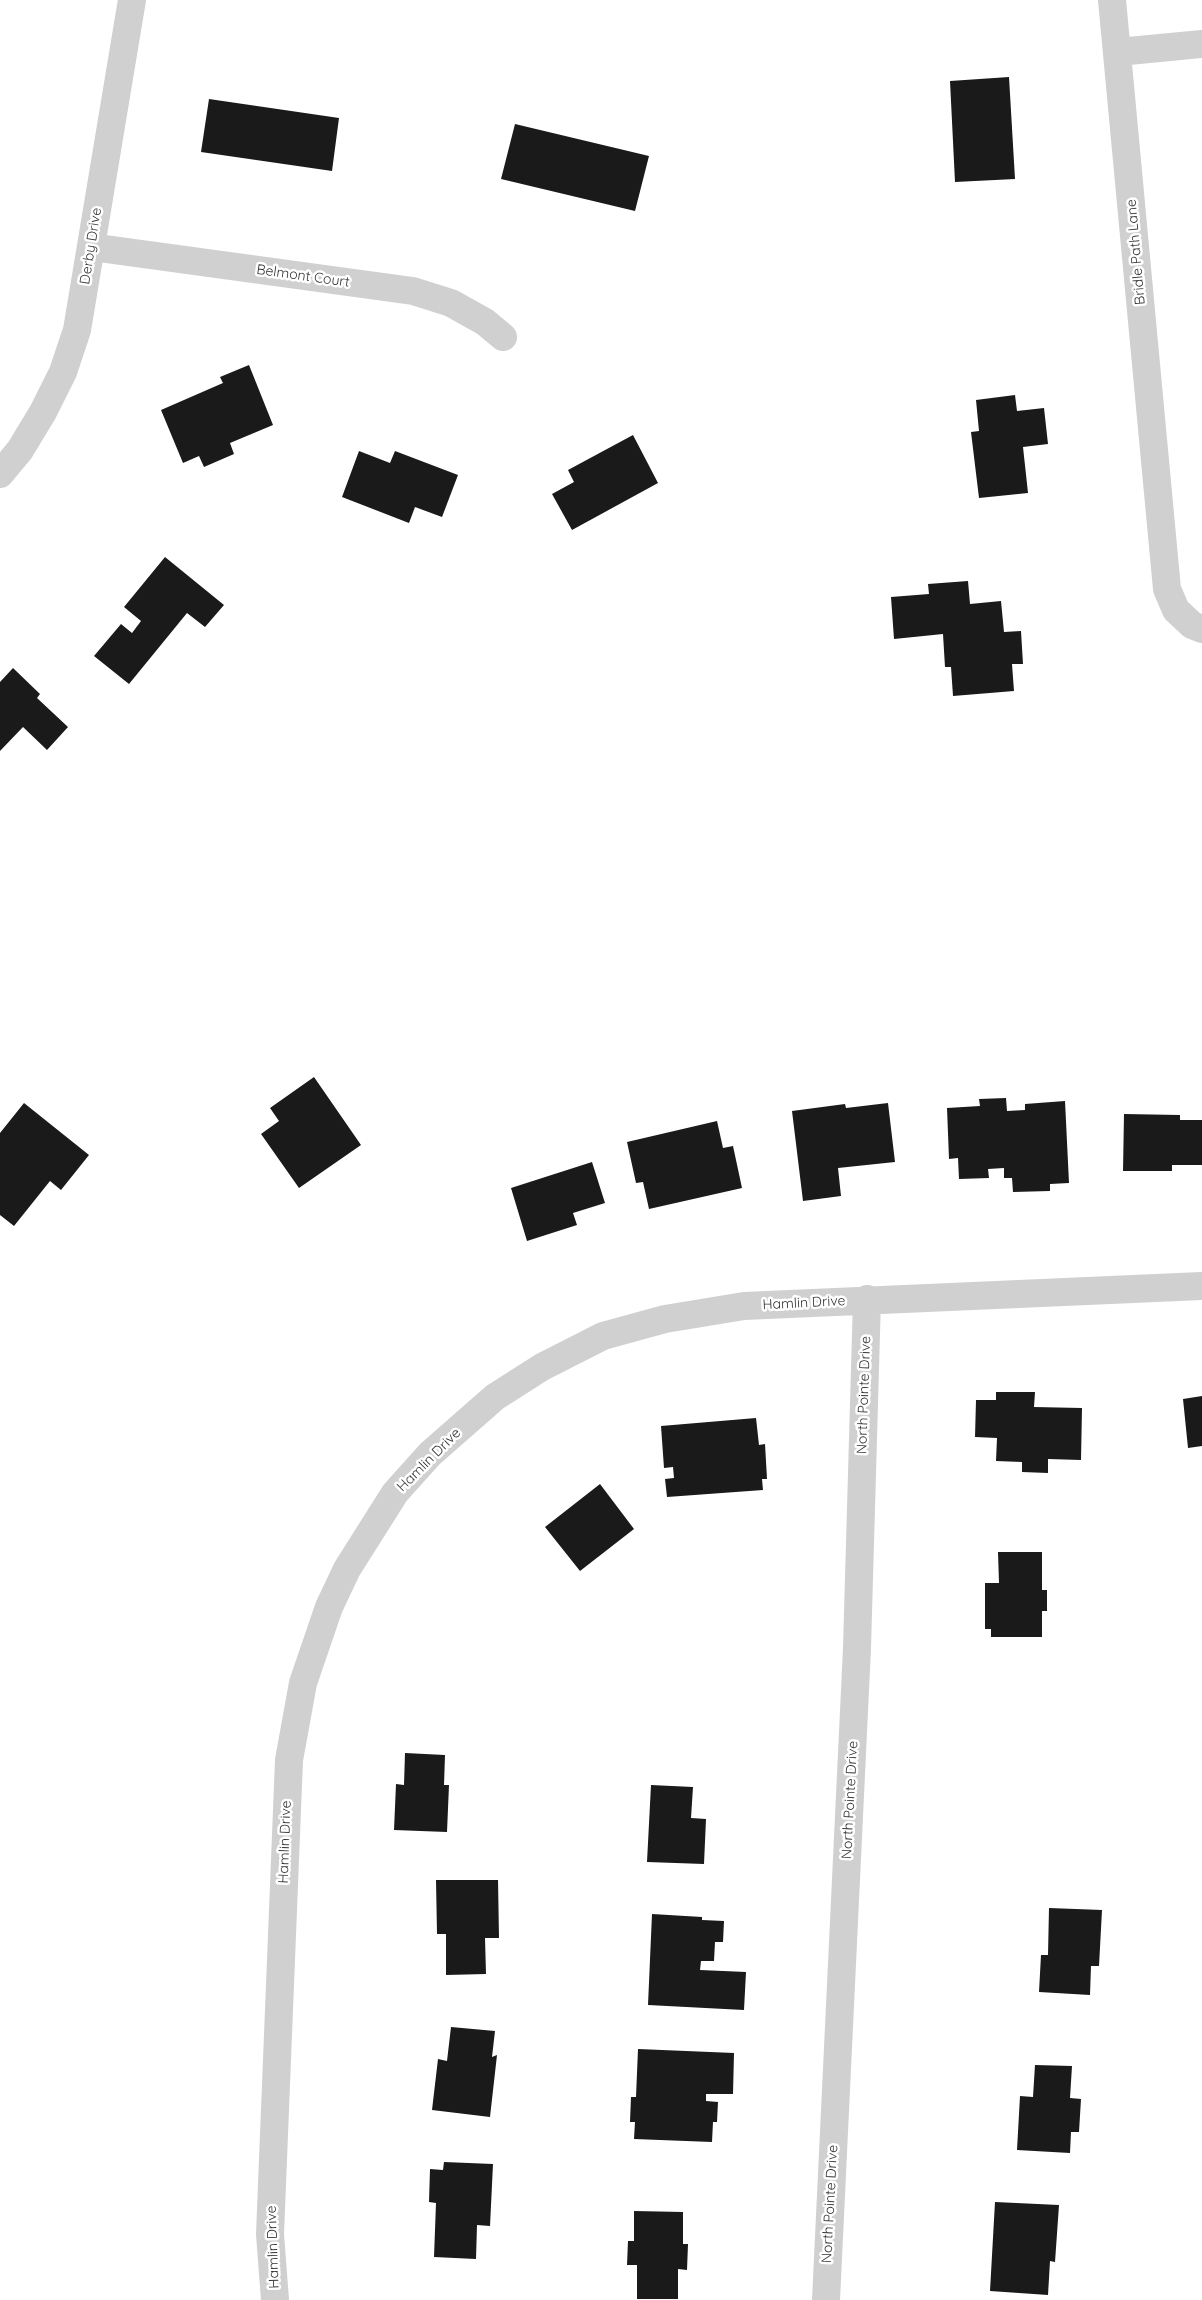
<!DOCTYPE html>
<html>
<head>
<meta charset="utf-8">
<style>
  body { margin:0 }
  canvas { display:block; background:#fff }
</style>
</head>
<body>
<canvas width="1202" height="2300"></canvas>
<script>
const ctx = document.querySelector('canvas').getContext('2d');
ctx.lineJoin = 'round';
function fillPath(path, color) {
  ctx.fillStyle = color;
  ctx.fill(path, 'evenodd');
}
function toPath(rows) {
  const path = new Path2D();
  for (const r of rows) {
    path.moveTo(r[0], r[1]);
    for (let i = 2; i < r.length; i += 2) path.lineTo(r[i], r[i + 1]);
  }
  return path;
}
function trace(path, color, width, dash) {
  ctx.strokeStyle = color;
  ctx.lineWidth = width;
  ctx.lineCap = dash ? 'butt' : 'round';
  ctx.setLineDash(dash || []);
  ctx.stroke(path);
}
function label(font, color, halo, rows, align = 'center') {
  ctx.font = font + ' Quicksand,sans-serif';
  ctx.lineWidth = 5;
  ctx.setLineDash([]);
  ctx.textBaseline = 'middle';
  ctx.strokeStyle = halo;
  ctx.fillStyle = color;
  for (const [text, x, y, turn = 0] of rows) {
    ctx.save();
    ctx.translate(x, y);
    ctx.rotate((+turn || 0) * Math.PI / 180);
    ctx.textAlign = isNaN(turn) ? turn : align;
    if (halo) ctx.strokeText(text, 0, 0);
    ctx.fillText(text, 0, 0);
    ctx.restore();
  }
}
const building = toPath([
  [1009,77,1015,179,955,182,950,81],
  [209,99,339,118,332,171,201,152],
  [515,124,649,156,635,211,501,179],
  [249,365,273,425,230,443,234,454,204,467,199,456,183,463,161,410,223,383,220,377],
  [1015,395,1017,411,1044,408,1048,444,1023,447,1028,493,979,498,971,432,979,431,976,400],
  [633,435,658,483,572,530,552,494,574,482,568,470],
  [359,451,390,463,395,451,458,475,442,517,415,507,409,523,342,497],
  [165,557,224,605,205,627,187,613,129,684,94,656,121,624,132,633,141,621,124,607],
  [968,581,970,604,1001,601,1004,632,1021,631,1023,664,1012,664,1014,691,953,696,951,667,945,667,943,634,894,639,891,597,929,594,928,584],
  [13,668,40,694,37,698,68,727,47,750,23,727,0,751,0,682],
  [314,1077,361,1145,299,1188,261,1134,279,1121,270,1108],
  [1006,1098,1007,1111,1025,1110,1025,1104,1065,1101,1069,1183,1050,1184,1050,1191,1013,1192,1012,1178,1004,1178,1004,1168,988,1169,989,1178,959,1179,958,1158,949,1159,947,1108,980,1106,979,1099],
  [24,1103,89,1155,61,1190,50,1181,14,1226,0,1215,0,1133],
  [888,1103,895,1162,838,1168,841,1196,803,1201,792,1111,845,1104,846,1108],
  [1124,1114,1180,1115,1180,1120,1202,1120,1202,1165,1172,1165,1172,1171,1123,1171],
  [717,1121,723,1148,733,1146,742,1188,649,1209,643,1182,636,1183,627,1142],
  [592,1162,605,1203,573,1213,577,1225,527,1241,511,1188],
  [996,1392,1035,1392,1034,1407,1082,1408,1081,1460,1048,1459,1048,1473,1022,1472,1022,1462,996,1461,997,1438,975,1437,976,1400,996,1400],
  [1202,1396,1202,1446,1188,1448,1183,1399],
  [756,1418,759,1445,765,1444,767,1479,762,1479,763,1490,667,1497,665,1479,674,1478,673,1467,664,1468,661,1426],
  [600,1484,634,1529,580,1571,545,1527],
  [998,1552,1042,1552,1042,1590,1047,1590,1047,1611,1042,1611,1042,1637,991,1637,991,1629,985,1629,985,1583,999,1583],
  [405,1753,445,1755,444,1785,449,1785,447,1832,394,1830,396,1784,404,1785],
  [651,1785,693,1787,691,1818,706,1819,704,1864,647,1862],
  [436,1880,498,1880,499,1938,485,1938,486,1974,446,1975,446,1934,437,1934],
  [1049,1908,1102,1910,1099,1966,1091,1966,1090,1995,1039,1992,1041,1955,1048,1955],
  [652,1914,702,1917,702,1920,724,1921,723,1942,715,1942,714,1961,701,1961,700,1970,746,1972,744,2010,648,2005],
  [451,2027,495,2031,492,2057,497,2055,490,2117,432,2110,438,2059,447,2061],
  [638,2049,734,2053,733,2094,706,2094,706,2101,718,2102,717,2122,713,2122,712,2142,634,2139,635,2122,630,2122,631,2097,636,2097],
  [1035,2065,1072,2066,1070,2098,1081,2099,1079,2132,1071,2132,1070,2153,1017,2150,1020,2096,1033,2097],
  [444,2162,493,2164,490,2226,477,2225,476,2259,434,2257,436,2203,429,2202,430,2169,443,2170],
  [995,2202,1059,2205,1055,2262,1050,2261,1048,2295,990,2291],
  [634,2211,683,2212,683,2244,688,2244,687,2270,678,2269,678,2299,637,2299,637,2265,627,2265,628,2241,634,2241]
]);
const minor = toPath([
  [1112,0,1167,589,1176,610,1192,625,1202,629],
  [1118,52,1202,44],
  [91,247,413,291,451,303,485,322,503,337],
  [0,474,20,450,43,412,63,372,77,330,132,0],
  [275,2300,270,2234,289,1760,303,1683,329,1607,347,1569,395,1493,430,1454,495,1397,542,1367,603,1336,665,1319,744,1306,1202,1286],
  [826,2300,857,1648,867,1299]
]);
const streetNames = [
  ["Derby Drive",91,246,-81],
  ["Bridle Path Lane",1136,252,-95],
  ["Belmont Court",303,276,8],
  ["Hamlin Drive",804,1303,-3],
  ["North Pointe Drive",864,1395,-88],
  ["Hamlin Drive",429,1460,-45],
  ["North Pointe Drive",850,1800,-87],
  ["Hamlin Drive",285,1842,-88],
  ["North Pointe Drive",830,2204,-87],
  ["Hamlin Drive",273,2247,-92]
];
fillPath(building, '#1a1a1a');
trace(minor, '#d0d0d0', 28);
label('14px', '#333', '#fff', streetNames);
</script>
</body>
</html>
